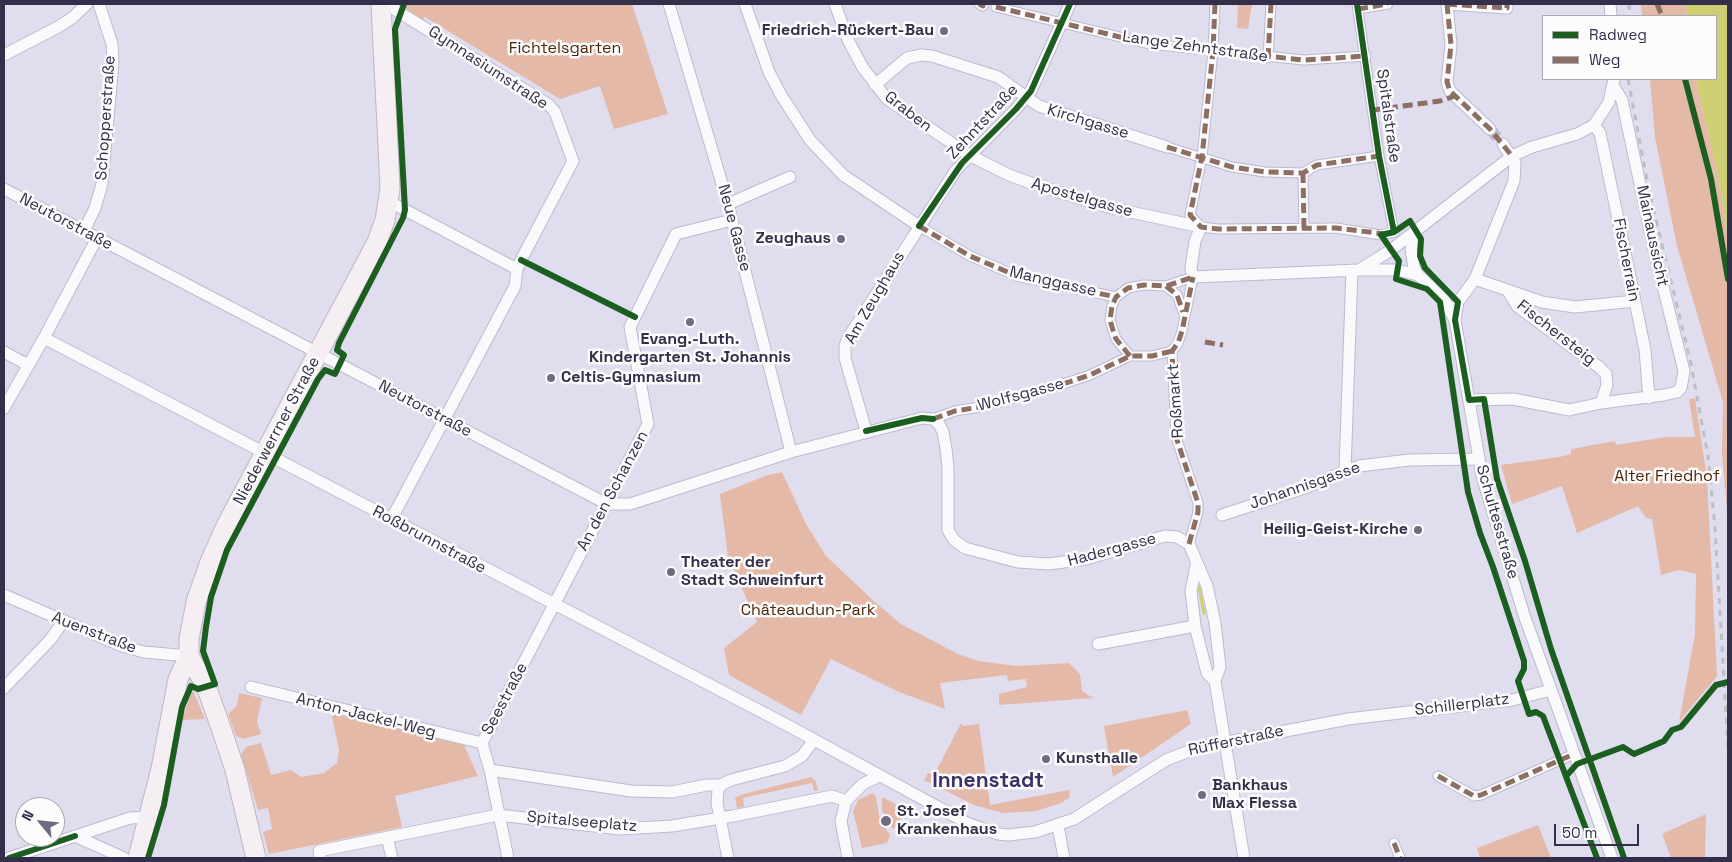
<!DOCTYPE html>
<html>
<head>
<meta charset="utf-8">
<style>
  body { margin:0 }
  #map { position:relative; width:1732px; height:862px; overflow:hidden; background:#e0ddee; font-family:"Space Grotesk",sans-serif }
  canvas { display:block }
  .frame { position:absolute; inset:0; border:5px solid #332e4a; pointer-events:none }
  .legend { position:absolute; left:1542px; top:15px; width:175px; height:65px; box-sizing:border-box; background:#fcfcfc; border:1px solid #acaab5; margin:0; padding:6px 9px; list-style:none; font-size:15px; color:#332e4a }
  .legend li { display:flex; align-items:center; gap:10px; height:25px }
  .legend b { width:25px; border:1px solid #acaab5 }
  .north { position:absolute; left:15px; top:797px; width:50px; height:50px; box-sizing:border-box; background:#fcfcfc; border:1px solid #acaab5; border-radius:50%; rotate:298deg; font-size:14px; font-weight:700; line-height:20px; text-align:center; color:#332e4a }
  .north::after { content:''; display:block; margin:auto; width:18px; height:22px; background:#706b83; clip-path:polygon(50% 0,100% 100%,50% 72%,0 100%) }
  .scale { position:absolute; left:1554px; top:824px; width:85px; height:22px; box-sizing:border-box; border:2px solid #332e4a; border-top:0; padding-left:6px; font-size:15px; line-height:18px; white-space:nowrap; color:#332e4a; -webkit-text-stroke:4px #fcfcfc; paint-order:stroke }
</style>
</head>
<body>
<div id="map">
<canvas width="1732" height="862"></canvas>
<div class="frame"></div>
<ul class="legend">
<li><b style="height:6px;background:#1b5e20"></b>Radweg</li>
<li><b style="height:6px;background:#8d6e63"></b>Weg</li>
</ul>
<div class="north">N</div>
<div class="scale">50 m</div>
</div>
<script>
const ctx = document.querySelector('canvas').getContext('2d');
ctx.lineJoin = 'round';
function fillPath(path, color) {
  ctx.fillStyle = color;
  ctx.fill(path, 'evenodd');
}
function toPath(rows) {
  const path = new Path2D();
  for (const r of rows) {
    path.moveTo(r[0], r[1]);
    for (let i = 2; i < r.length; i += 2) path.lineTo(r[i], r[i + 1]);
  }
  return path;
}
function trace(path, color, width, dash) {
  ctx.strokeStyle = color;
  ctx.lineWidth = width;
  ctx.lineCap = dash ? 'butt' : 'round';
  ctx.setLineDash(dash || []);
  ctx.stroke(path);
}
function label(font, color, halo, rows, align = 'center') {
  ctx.font = font + ' "Space Grotesk",sans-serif';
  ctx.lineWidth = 5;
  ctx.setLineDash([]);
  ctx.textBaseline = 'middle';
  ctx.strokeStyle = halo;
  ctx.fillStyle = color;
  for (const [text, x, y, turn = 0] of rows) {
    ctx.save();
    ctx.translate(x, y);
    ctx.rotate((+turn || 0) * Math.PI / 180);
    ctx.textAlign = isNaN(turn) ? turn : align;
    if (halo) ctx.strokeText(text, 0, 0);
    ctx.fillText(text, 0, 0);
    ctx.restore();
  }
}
const green = toPath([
  [401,4,632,4,668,114,614,129,600,86,560,99,425,17,422,21],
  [1238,4,1252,4,1248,29,1237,28],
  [1641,4,1686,4,1687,16,1642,16],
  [1650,79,1696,79,1719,181,1728,238,1728,522,1722,454,1723,402,1677,246,1655,137],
  [1695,398,1707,478,1717,676,1679,722,1695,634,1696,574,1679,570,1661,575,1652,519,1646,518,1638,506,1577,533,1562,486,1512,504,1501,465,1559,457,1571,454,1571,449,1615,441,1616,445,1666,437,1695,437,1689,399],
  [782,472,806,524,826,556,876,603,901,624,958,654,978,661,1017,666,1069,663,1080,674,1082,691,1093,698,999,705,999,694,1027,687,1026,679,1008,681,1007,675,940,683,945,709,899,692,831,659,801,715,729,675,724,648,757,622,728,557,720,494,765,476],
  [193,691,205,719,182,720,191,693],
  [239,693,262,698,257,722,261,734,243,739,236,736,228,714,237,705],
  [1187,710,1191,724,1113,777,1104,726],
  [335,714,464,745,478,776,395,796,402,827,269,854,263,832,272,829,268,808,258,810,241,754,246,747,261,743,271,775,291,770,301,777,324,773,337,763,339,750,332,717],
  [961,723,963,726,979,724,990,805,1069,790,1070,797,1061,803,1036,811,1003,813,974,805,924,780,928,773,934,775],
  [811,777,815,780,818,790,814,791,812,783,743,798,744,807,737,808,735,798,740,795],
  [873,793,876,797,880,821,890,835,887,843,862,848,853,811,858,800],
  [882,797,907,810,894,829,891,827,882,810],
  [1706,814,1705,858,1671,858,1662,834],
  [1538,825,1551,858,1480,858,1477,848]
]);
const water = toPath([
  [1686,4,1728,4,1728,238,1719,181,1696,79,1716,79,1716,16,1687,16]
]);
const stream = toPath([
  [1199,587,1204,613]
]);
const minorTunnel = toPath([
  [1490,129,1503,144]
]);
const pedestrian = toPath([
  [979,4,983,6,983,4],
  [1215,4,1213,51,1202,157,1190,215,1201,227,1218,229,1336,228,1381,235,1394,232,1379,156,1357,4],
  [996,7,1149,44,1304,60,1366,56],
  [1358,9,1388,4],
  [1268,58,1271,4],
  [1167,147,1232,167,1265,172,1303,173,1317,165,1379,156],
  [1303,173,1304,228],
  [919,226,970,256,1017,276,1116,297],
  [1166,286,1177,295,1184,314],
  [1130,356,1116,339,1113,330,1110,320,1112,306,1116,297,1128,288,1144,285,1166,286,1193,277],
  [933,419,955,411,986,406,1051,388,1090,375,1130,356,1152,356,1172,351],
  [1189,544,1198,512,1198,503,1176,437,1172,351,1178,343,1182,331,1193,277],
  [1438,776,1474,796,1481,795,1574,754],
  [1394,843,1400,858]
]);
const minor = toPath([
  [386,4,549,105,555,112,573,161,521,260,517,269,515,286,391,520],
  [669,4,728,204,791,452],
  [745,4,769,72,781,95,810,140,843,175,919,226],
  [835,4,848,40,863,68,887,99,969,155,1009,175,1039,186,1112,208,1201,227,1195,241,1191,268,1193,277,1359,270,1391,250,1512,156,1532,147,1577,134,1594,125,1609,102,1614,79],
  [1447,4,1451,45,1447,82,1450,91,1490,129],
  [1447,4,1507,8,1507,4],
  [1610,4,1611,16],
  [4,55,58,27,72,18,87,4],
  [875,85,907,58,921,55,932,56,998,77,1039,106,1167,147],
  [1594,125,1600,133,1627,262,1645,350,1649,398],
  [1503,144,1515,163,1514,181,1475,279,1458,302,1455,320,1482,476,1524,615,1612,858],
  [4,189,607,504,630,504,791,452,922,418,933,419,939,424,943,432,946,449,948,468,948,530,954,540,965,548,1018,562,1049,564,1086,559,1165,536,1177,537,1189,544,1207,586,1215,623,1220,667,1215,681],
  [390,202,517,269],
  [728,204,790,177],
  [84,231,95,208,102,184,113,63,112,44,99,4],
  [1416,231,1411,249,1414,268,1418,275,1443,298,1455,320],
  [1360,270,1397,270,1418,275],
  [1475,279,1542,302,1575,307,1635,301],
  [1508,291,1517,306,1599,367,1606,374,1607,385,1601,403],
  [44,338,785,724,969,824,998,834,1008,835,1035,832,1074,819,1166,760,1197,748,1348,719,1512,700,1551,690],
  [4,352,28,365],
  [1469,400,1513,399,1569,410,1601,403,1664,395,1677,392,1681,388,1684,371,1655,254,1622,100,1614,87],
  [4,408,44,338,97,238],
  [866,431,845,358,845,346,848,338,956,170,1016,109,1031,91,1070,4],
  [1345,470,1352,270],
  [1222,515,1307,487,1359,466,1409,460,1478,459],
  [1196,565,1191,591,1195,626,1207,673,1215,681,1244,858],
  [4,595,122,646,144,652,189,656],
  [1098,644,1195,626],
  [251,687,482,743],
  [4,688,50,640,63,622],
  [490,770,631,791,672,792,707,785,721,785,731,780,785,766,802,756,814,740],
  [721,785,718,790,717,803,728,858],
  [1058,826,1064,858],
  [75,836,124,858],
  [387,837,392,858],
  [9,858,130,818,150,817],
  [320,858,319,851,498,815,620,829,672,826,733,816,832,796,846,801],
  [508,858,490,770,482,743,648,424,630,327,676,234,732,220],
  [848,858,841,821,846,801,863,784,879,776]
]);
const primary = toPath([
  [189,656,206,686,220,725,235,770,256,858],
  [138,858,161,769,178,679,189,656,189,639,196,602,210,562,227,524,377,242,385,220,390,188,381,4]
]);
const rail = toPath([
  [1629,4,1630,16],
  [1628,79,1649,191,1690,359,1708,456,1715,528,1728,747]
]);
const quiet = toPath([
  [979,4,983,6,983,4],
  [1215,4,1213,51,1202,157,1190,215,1201,227,1218,229,1336,228,1385,234],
  [1447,4,1451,45,1447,82,1450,91,1490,129,1512,156],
  [1447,4,1507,8,1507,4],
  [1657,4,1662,16],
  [996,7,1149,44,1304,60,1366,56],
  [1358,9,1388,4],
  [1268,58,1271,4],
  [1373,110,1440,101,1455,96],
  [1167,147,1232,167,1265,172,1303,173,1317,165,1379,156],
  [1303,173,1304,228],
  [919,226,970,256,1017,276,1116,297],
  [1166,286,1177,295,1183,312],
  [1205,342,1223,345],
  [1130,356,1116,339,1113,330,1110,320,1112,306,1116,297,1128,288,1144,285,1166,286,1193,277],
  [933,419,955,411,986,406,1051,388,1090,375,1130,356,1152,356,1172,351],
  [1189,544,1198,512,1198,503,1176,437,1172,351,1178,343,1182,331,1193,277],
  [1438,776,1474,796,1481,795,1574,754],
  [1394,843,1400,858]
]);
const cycleway = toPath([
  [1357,4,1379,156,1394,232],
  [1685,79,1711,179,1728,279],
  [919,226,962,163,1016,109,1031,91,1070,4],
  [521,260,635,317],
  [866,431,922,418,933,419],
  [1567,775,1577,764,1623,747,1634,754,1664,741,1672,730,1681,727,1716,685,1728,682],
  [9,858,75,836],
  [148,858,164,805,182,707,191,686,198,689,215,684,203,651,206,627,211,597,227,550,318,379,325,370,335,374,344,355,337,350,339,343,403,218,405,210,395,29,404,4],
  [1597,858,1543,716,1536,712,1529,714,1518,681,1524,669,1524,661,1493,567,1480,533,1468,492,1440,302,1427,289,1396,279,1399,261,1381,235,1394,232,1410,221,1421,239,1420,256,1425,268,1458,302,1455,320,1469,400,1484,399,1497,479,1525,561,1551,649,1624,858]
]);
const markers = [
  [944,31,5,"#706b83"],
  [841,239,5,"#706b83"],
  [690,322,5,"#706b83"],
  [551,378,5,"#706b83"],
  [1418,530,5,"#706b83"],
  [671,572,5,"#706b83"],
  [1046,759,5,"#706b83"],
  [1202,795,5,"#706b83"],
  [886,821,6,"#706b83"]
];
const poiNames = [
  ["Friedrich-Rückert-Bau",934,31,"right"],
  ["Zeughaus",831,239,"right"],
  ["Evang.-Luth.",690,340,"center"],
  ["Kindergarten St. Johannis",690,358,"center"],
  ["Celtis-Gymnasium",561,378],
  ["Heilig-Geist-Kirche",1408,530,"right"],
  ["Theater der",681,563],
  ["Stadt Schweinfurt",681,581],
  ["Kunsthalle",1056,759],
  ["Bankhaus",1212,786],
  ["Max Flessa",1212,804],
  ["St. Josef",897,812],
  ["Krankenhaus",897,830]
];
const streetNames = [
  ["Lange Zehntstraße",1195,47,8],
  ["Gymnasiumstraße",488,68,33],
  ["Graben",908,112,38],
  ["Spitalstraße",1388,116,82],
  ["Schopperstraße",106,118,-86],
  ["Zehntstraße",983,122,-47],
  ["Kirchgasse",1088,122,17],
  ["Apostelgasse",1082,198,16],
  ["Neutorstraße",66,222,28],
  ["Neue Gasse",734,228,75],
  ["Mainaussicht",1652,236,78],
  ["Fischerrain",1626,260,79],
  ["Manggasse",1053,282,13],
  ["Am Zeughaus",875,298,-60],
  ["Fischersteig",1556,333,38],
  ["Wolfsgasse",1021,395,-15],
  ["Roßmarkt",1176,401,-94],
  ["Neutorstraße",425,409,28],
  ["Niederwerrner Straße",277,431,-62],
  ["Johannisgasse",1305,486,-19],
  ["An den Schanzen",613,491,-62],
  ["Schultesstraße",1497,522,74],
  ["Roßbrunnstraße",429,540,28],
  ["Hadergasse",1112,550,-15],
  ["Auenstraße",94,633,21],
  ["Seestraße",505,699,-62],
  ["Schillerplatz",1462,705,-7],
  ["Anton-Jackel-Weg",366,716,14],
  ["Rüfferstraße",1236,741,-12],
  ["Spitalseeplatz",582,822,5]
];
const parkNames = [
  ["Fichtelsgarten",565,49],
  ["Alter Friedhof",1667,477],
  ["Châteaudun-Park",808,611]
];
const districtNames = [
  ["Innenstadt",988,781]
];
fillPath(green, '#e5b9a7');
fillPath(water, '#cdcf72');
trace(stream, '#cdcf72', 3);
trace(minorTunnel, '#bdbacd', 11, [11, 5.5]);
trace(pedestrian, '#bdbacf', 11);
trace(minor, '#bdbacf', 13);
trace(primary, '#c0b4c3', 21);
trace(pedestrian, '#fafafc', 9);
trace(minor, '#fafafc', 11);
trace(primary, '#f5eff4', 19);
trace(rail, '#bebec3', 3, [6, 6]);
trace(quiet, '#8d6e63', 5, [10, 5]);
trace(cycleway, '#1b5e20', 6);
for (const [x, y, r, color] of markers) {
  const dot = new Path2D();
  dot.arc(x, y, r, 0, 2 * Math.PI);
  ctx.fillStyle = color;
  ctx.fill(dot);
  trace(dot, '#fcfcfc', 2);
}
label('bold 16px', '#332e4a', '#fcfcfc', poiNames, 'left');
label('16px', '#332e4a', '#fcfcfc', streetNames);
label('16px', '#4e2407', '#fcfcfc', parkNames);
label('bold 21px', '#3d306a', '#fcfcfc', districtNames);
</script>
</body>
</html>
